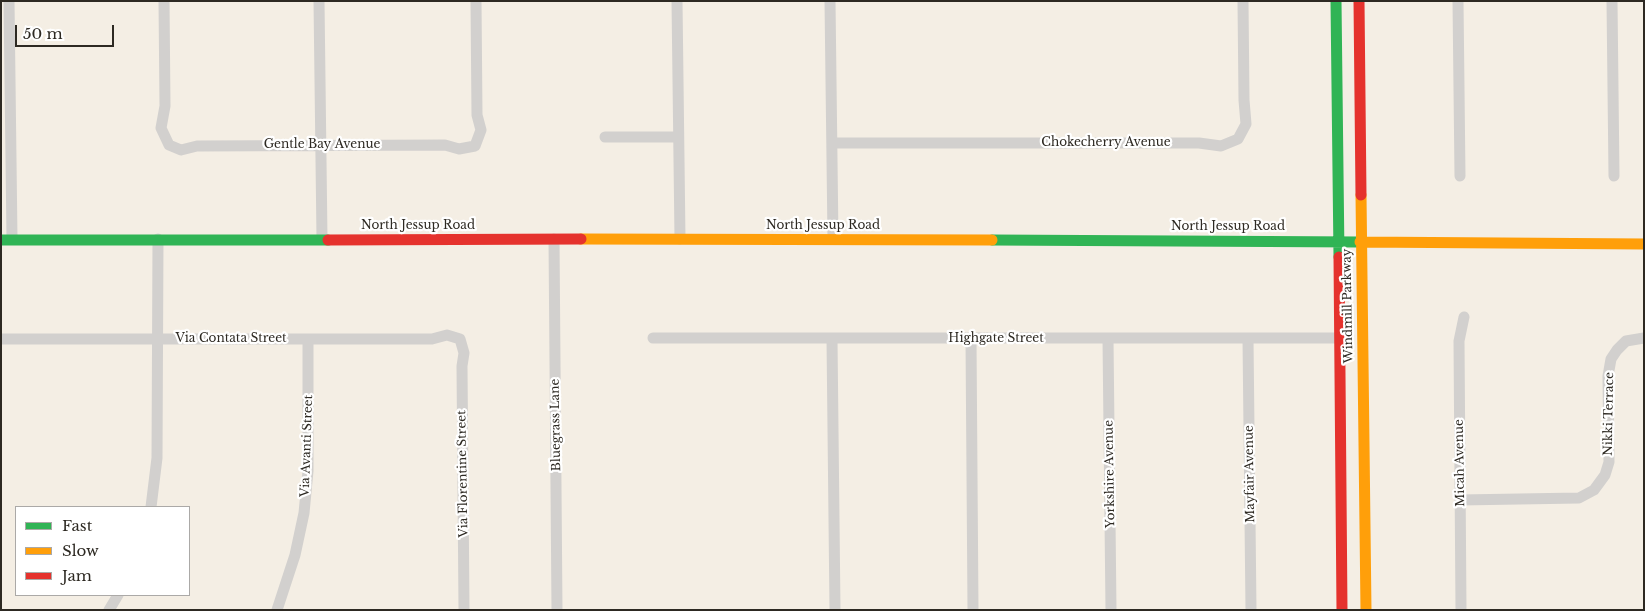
<!DOCTYPE html>
<html>
<head>
<meta charset="utf-8">
<style>
  body { margin:0 }
  #map { position:relative; width:1645px; height:611px; overflow:hidden; background:#f4eee4; font-family:"Libre Baskerville",serif }
  canvas { display:block }
  .frame { position:absolute; inset:0; border:2px solid #2d2922; pointer-events:none }
  .legend { position:absolute; left:15px; top:506px; width:175px; height:90px; box-sizing:border-box; background:#fff; border:1px solid #aba9a7; margin:0; padding:6px 9px; list-style:none; font-size:15px; color:#2d2922 }
  .legend li { display:flex; align-items:center; gap:10px; height:25px }
  .legend b { width:25px; border:1px solid #aba9a7 }
  .scale { position:absolute; left:15px; top:25px; width:99px; height:22px; box-sizing:border-box; border:2px solid #2d2922; border-top:0; padding-left:6px; font-size:15px; line-height:18px; white-space:nowrap; color:#2d2922; -webkit-text-stroke:4px #fff; paint-order:stroke }
</style>
</head>
<body>
<div id="map">
<canvas width="1645" height="611"></canvas>
<div class="frame"></div>
<ul class="legend">
<li><b style="height:6px;background:#30b455"></b>Fast</li>
<li><b style="height:6px;background:#ff9f0a"></b>Slow</li>
<li><b style="height:6px;background:#e5322d"></b>Jam</li>
</ul>
<div class="scale">50 m</div>
</div>
<script>
const ctx = document.querySelector('canvas').getContext('2d');
ctx.lineJoin = 'round';
function toPath(rows) {
  const path = new Path2D();
  for (const r of rows) {
    path.moveTo(r[0], r[1]);
    for (let i = 2; i < r.length; i += 2) path.lineTo(r[i], r[i + 1]);
  }
  return path;
}
function trace(path, color, width, dash) {
  ctx.strokeStyle = color;
  ctx.lineWidth = width;
  ctx.lineCap = dash ? 'butt' : 'round';
  ctx.setLineDash(dash || []);
  ctx.stroke(path);
}
function label(font, color, halo, rows, align = 'center') {
  ctx.font = font + ' "Libre Baskerville",serif';
  ctx.lineWidth = 4.5;
  ctx.setLineDash([]);
  ctx.textBaseline = 'middle';
  ctx.strokeStyle = halo;
  ctx.fillStyle = color;
  for (const [text, x, y, turn = 0] of rows) {
    ctx.save();
    ctx.translate(x, y);
    ctx.rotate((+turn || 0) * Math.PI / 180);
    ctx.textAlign = isNaN(turn) ? turn : align;
    if (halo) ctx.strokeText(text, 0, 0);
    ctx.fillText(text, 0, 0);
    ctx.restore();
  }
}
const street = toPath([
  [9,1,12,239],
  [164,1,165,106,161,128,169,145,181,150,197,146,445,145,459,149,475,146,481,130,477,115,476,1],
  [319,1,322,239],
  [677,1,680,239],
  [830,1,833,239],
  [1458,1,1460,176],
  [1612,1,1614,176],
  [605,137,678,137],
  [832,143,1199,143,1221,146,1238,139,1246,124,1244,100,1243,1],
  [554,239,557,610],
  [653,338,1339,338],
  [1,339,432,339,447,335,460,339,464,353,462,366,464,610],
  [832,339,835,610],
  [971,339,973,610],
  [1108,339,1111,610],
  [1248,339,1251,610],
  [1460,500,1579,498,1594,490,1605,475,1609,462,1608,376,1611,359,1617,350,1626,341,1644,338],
  [151,507,157,458,158,239],
  [109,610,118,595],
  [277,610,295,555,304,513,308,471,308,339],
  [1461,610,1459,341,1464,317]
]);
const fast = toPath([
  [1336,1,1339,257],
  [1,240,328,240],
  [992,240,1360,242]
]);
const slow = toPath([
  [1361,195,1366,610],
  [581,239,992,240],
  [1360,242,1644,244]
]);
const jam = toPath([
  [1359,1,1361,195],
  [328,240,581,239],
  [1339,257,1342,610]
]);
const streetNames = [
  ["Chokecherry Avenue",1106,143],
  ["Gentle Bay Avenue",322,145],
  ["North Jessup Road",418,226],
  ["North Jessup Road",823,226],
  ["North Jessup Road",1228,227],
  ["Windmill Parkway",1348,306,-91],
  ["Via Contata Street",231,339],
  ["Highgate Street",996,339],
  ["Nikki Terrace",1609,414,-89],
  ["Bluegrass Lane",556,425,-91],
  ["Via Avanti Street",307,446,-88],
  ["Micah Avenue",1460,463,-91],
  ["Via Florentine Street",463,474,-91],
  ["Yorkshire Avenue",1110,474,-91],
  ["Mayfair Avenue",1250,474,-91]
];
trace(street, '#d2d0ce', 11);
trace(fast, '#30b455', 11);
trace(slow, '#ff9f0a', 11);
trace(jam, '#e5322d', 11);
label('12px', '#2d2922', '#fff', streetNames);
</script>
</body>
</html>
